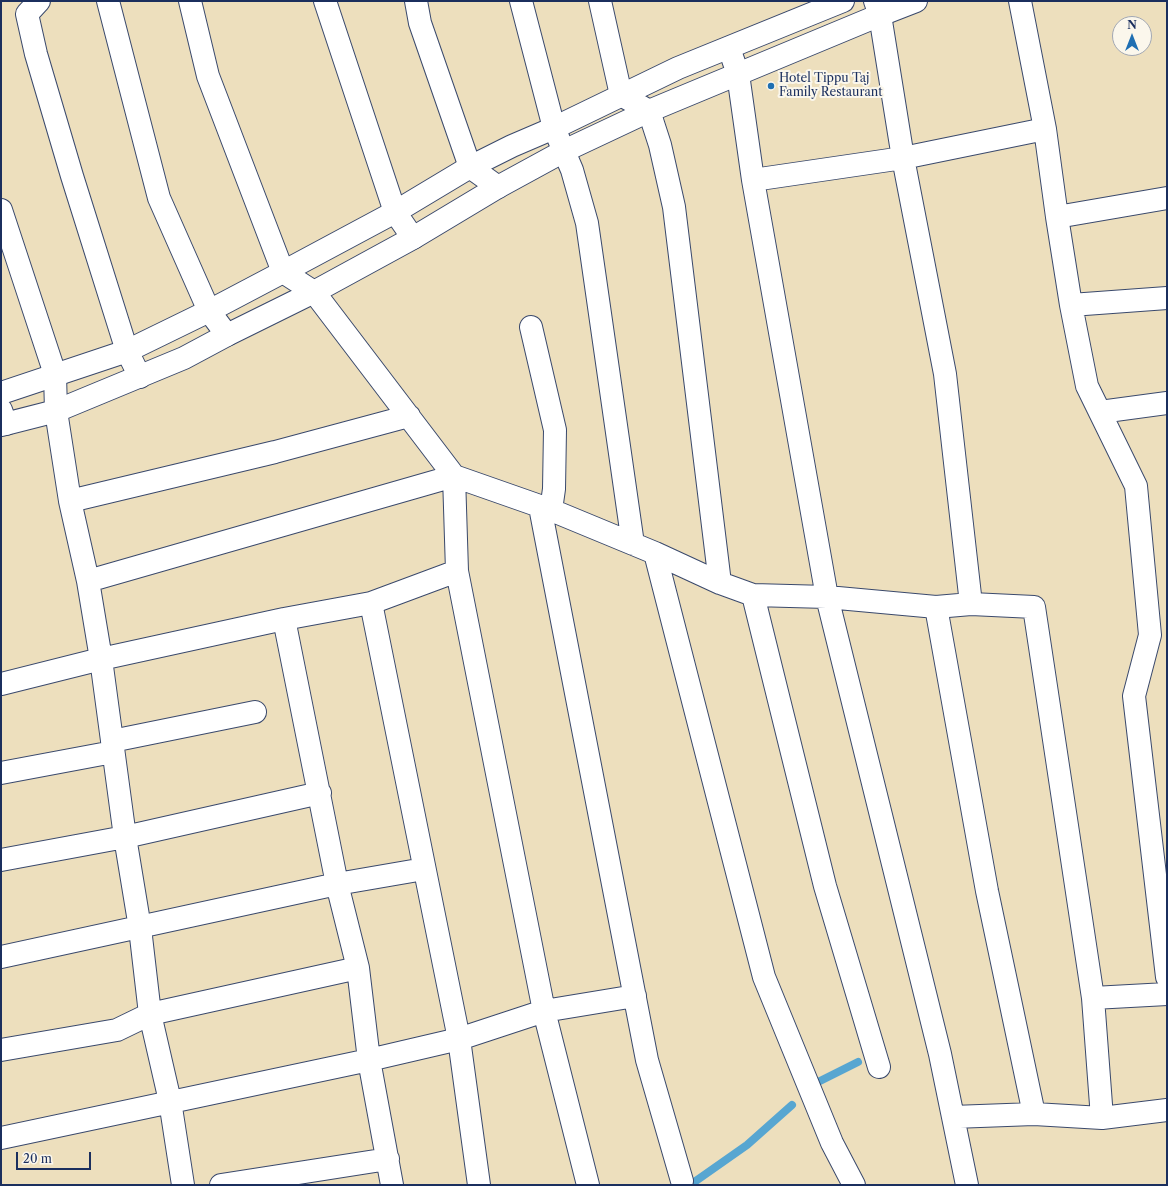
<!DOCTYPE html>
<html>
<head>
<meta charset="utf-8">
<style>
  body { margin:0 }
  #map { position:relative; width:1168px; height:1186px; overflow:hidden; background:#eddfbd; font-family:"Libre Caslon Text",serif }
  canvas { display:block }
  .frame { position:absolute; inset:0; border:2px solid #1b2f5e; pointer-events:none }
  .north { position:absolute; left:1112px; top:16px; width:40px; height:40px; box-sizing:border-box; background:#fbf7ec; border:1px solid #a1a7b3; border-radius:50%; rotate:0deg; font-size:11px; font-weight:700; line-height:16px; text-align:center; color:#1b2f5e }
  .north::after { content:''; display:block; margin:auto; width:14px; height:18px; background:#1f6fb2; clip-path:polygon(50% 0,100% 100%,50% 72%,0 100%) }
  .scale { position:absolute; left:16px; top:1152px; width:75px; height:18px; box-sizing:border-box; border:2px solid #1b2f5e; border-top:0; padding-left:5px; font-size:12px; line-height:14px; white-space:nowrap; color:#1b2f5e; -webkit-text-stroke:3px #fbf7ec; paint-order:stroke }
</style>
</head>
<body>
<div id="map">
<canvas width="1168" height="1186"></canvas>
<div class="frame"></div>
<div class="north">N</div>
<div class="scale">20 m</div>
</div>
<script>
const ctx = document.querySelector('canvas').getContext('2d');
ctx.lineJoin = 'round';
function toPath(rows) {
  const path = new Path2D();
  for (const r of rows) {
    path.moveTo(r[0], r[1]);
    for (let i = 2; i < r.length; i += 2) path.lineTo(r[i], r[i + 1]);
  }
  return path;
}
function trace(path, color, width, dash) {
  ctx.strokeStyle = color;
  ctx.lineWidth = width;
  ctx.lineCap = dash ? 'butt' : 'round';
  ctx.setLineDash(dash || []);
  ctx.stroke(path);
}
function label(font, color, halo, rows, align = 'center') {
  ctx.font = font + ' "Libre Caslon Text",serif';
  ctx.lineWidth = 4;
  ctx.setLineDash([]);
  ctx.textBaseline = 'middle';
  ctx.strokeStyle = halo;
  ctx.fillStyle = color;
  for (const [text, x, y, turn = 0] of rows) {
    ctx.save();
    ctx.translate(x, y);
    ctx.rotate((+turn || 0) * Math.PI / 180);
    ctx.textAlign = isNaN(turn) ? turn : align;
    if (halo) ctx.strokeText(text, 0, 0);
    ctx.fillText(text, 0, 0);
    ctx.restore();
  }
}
const stream = toPath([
  [818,1082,858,1062],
  [690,1185,747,1145,792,1105]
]);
const street = toPath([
  [39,1,27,14,36,54,72,176,127,351,140,377],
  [108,1,159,198,209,311,227,335],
  [190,1,208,76,283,272,314,292,454,476,551,510,655,553,720,583,753,595,827,597,936,607,971,604,1034,607,1093,998,1102,1118],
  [325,1,395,212,413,238],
  [416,1,420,23,470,167,498,187],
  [521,1,554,128,572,170,587,223,633,544],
  [600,1,621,95,649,111,660,145,674,207,720,583],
  [875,1,880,15,903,158,945,374,971,604],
  [1020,1,1045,129,1057,217,1071,305,1087,386,1136,486,1150,635,1134,696,1167,977],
  [729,48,738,74,753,180,827,597,940,1054,967,1185],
  [753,180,903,158,1045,129],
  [1,210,55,374,56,411,70,501,88,581,101,659,125,837,140,928,150,1014,170,1101,183,1185],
  [1057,217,1167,198],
  [1071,305,1167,298],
  [531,327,555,430,554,489,551,510],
  [1,410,6,424],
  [1100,412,1167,403],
  [70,501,275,452,409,416],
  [540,507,647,1060,682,1181],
  [655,553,764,977,832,1143,854,1185],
  [88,581,454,476,457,571,544,1011,588,1185],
  [753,595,825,886,879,1067],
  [371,603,459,1039,479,1185],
  [936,607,987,891,1034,1114],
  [284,619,337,884,358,968,369,1060,392,1185],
  [1,684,101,659,284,619,371,603,457,571],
  [112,741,255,712],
  [1,773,113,752],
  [1,860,125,837,320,793],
  [1,957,337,884,424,869],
  [1093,998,1167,994],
  [1,1050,117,1030,150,1014,358,968],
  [953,1117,1034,1114,1102,1118,1167,1110],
  [1,1138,369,1060,459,1039,544,1011,635,996],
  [221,1185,388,1159]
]);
const secondary = toPath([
  [1,393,127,351,209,311,283,272,395,212,470,167,512,146,554,128,678,68,843,1],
  [1,425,56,411,184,358,227,335,314,292,413,238,498,187,564,151,649,111,880,15,916,1]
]);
const markers = [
  [771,86,4,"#1f6fb2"]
];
const poiNames = [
  ["Hotel Tippu Taj",779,79],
  ["Family Restaurant",779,93]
];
trace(stream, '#57a6d1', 8);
trace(street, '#3a496c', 24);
trace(secondary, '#3a496c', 24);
trace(street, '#fff', 22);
trace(secondary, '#fff', 22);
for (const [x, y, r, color] of markers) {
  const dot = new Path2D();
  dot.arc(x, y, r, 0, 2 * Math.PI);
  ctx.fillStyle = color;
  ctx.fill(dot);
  trace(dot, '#fbf7ec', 1.5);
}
label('12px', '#1b2f5e', '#fbf7ec', poiNames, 'left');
</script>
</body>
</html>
